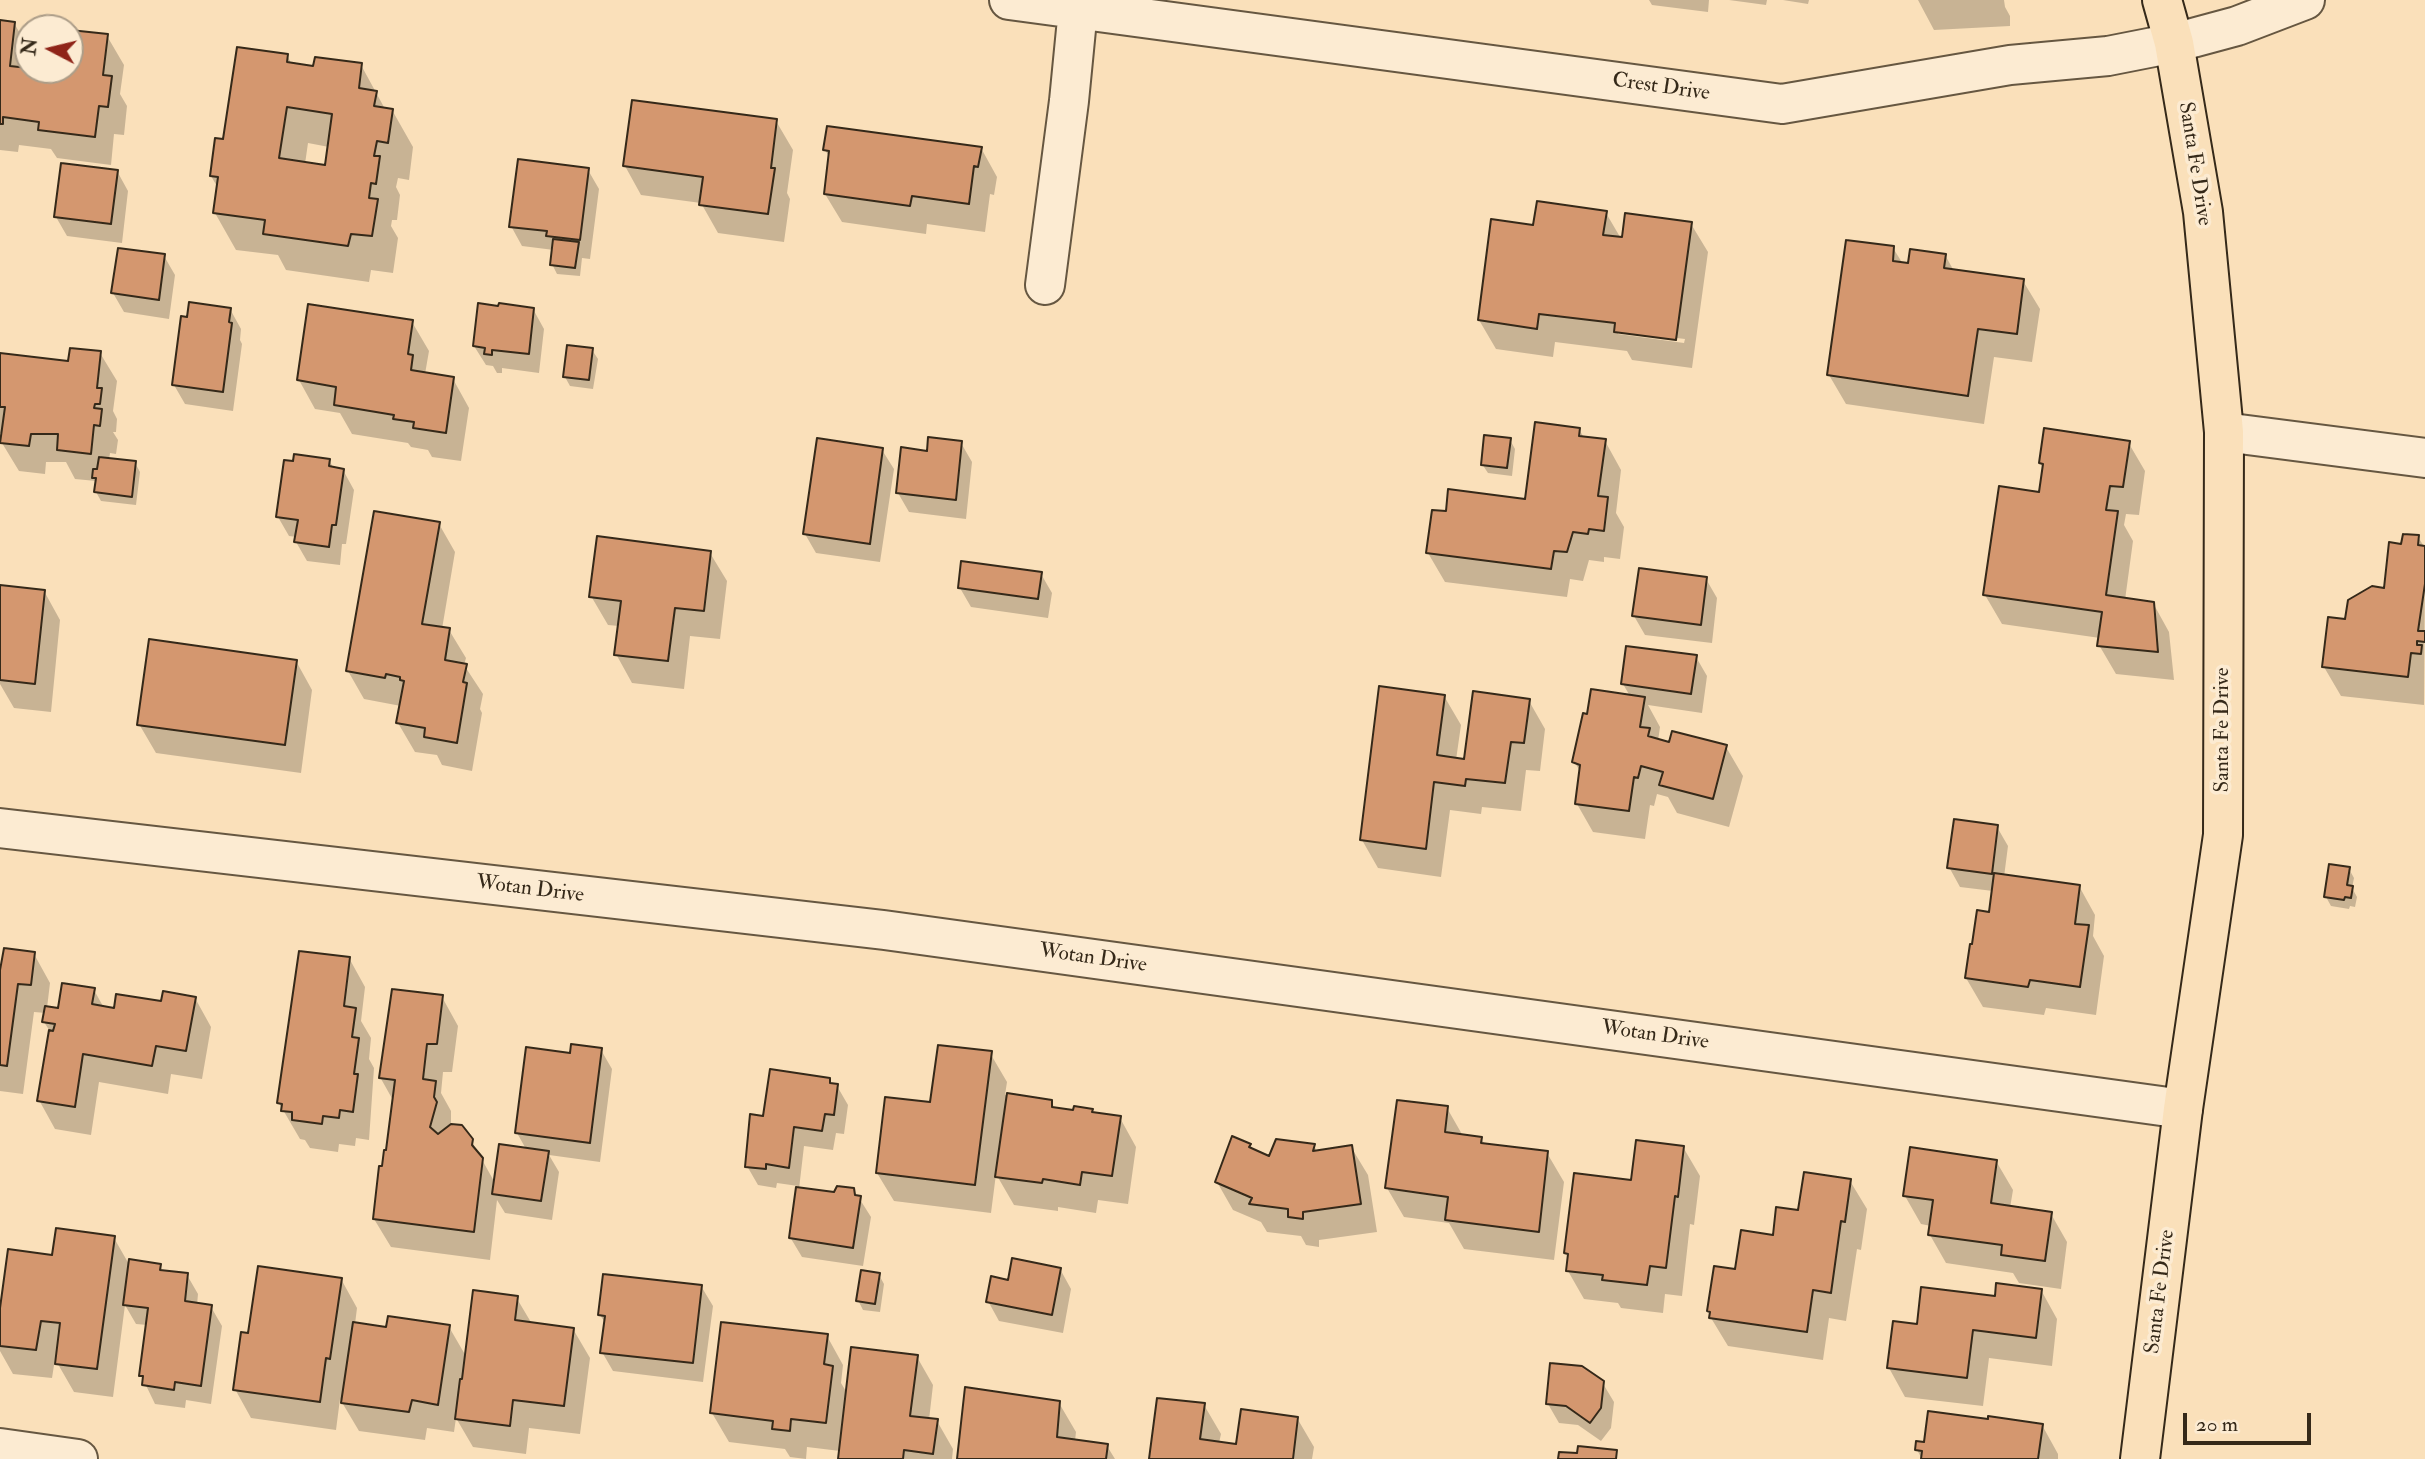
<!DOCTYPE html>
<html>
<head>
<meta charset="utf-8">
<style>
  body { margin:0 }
  #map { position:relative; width:2425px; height:1459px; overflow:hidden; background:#fae0ba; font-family:"IM FELL Double Pica",serif }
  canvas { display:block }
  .north { position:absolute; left:14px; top:14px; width:70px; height:70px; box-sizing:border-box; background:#fcebd2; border:2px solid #ac9d88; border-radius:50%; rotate:277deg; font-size:19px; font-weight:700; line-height:28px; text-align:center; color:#352919 }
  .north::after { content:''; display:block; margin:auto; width:24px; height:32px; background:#8f2418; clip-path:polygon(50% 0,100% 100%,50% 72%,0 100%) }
  .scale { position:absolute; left:2183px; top:1413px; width:128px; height:32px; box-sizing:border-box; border:4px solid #352919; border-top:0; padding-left:9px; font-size:21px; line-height:24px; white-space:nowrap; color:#352919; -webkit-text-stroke:5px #fcebd2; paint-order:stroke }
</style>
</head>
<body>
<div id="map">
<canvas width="2425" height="1459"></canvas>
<div class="north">N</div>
<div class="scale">20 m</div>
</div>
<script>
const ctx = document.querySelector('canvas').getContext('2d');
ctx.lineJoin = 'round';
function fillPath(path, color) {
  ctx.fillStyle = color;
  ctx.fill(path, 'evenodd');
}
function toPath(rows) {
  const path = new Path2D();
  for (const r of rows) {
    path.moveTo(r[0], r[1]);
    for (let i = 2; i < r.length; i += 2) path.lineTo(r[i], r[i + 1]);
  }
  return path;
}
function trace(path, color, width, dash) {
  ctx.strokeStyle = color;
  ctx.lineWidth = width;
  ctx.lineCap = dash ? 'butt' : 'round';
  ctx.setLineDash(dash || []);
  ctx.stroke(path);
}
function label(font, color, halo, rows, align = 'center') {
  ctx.font = font + ' "IM FELL Double Pica",serif';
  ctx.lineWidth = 7;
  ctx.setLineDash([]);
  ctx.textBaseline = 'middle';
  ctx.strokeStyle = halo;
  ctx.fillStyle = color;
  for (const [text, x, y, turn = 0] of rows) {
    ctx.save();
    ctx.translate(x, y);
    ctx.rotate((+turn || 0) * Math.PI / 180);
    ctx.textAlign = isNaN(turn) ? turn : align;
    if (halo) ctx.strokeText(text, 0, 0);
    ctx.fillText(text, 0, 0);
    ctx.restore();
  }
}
const shadow = toPath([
  [1649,0,1709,0,1708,12,1652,5],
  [1729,0,1767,0,1766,5],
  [1783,0,1809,0,1808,4],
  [1918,0,2004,0,2005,7,2010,16,2010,26,1934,30],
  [0,21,14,23,28,47,28,70,70,70,70,32,107,36,124,65,120,94,127,106,124,135,114,134,111,165,57,158,51,149,19,145,18,152,0,150],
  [287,55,292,65,315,68,361,65,385,109,392,110,413,147,409,180,398,178,396,187,400,195,397,220,392,220,391,226,398,238,393,273,371,270,369,282,286,270,278,255,236,250,215,213,218,188,211,176,224,141],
  [308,143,329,147,326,167,305,164],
  [776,121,793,150,787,193,790,199,784,242,718,233,701,203,641,195,625,166],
  [981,148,997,177,994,195,990,194,985,232,927,224,926,234,842,222,825,194,830,158,825,150],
  [588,170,599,189,590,259,582,258,580,276,557,274,552,264,554,250,522,246,511,226],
  [117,171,128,191,122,243,67,236,56,217],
  [1606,213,1623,242,1691,224,1708,252,1692,368,1632,360,1627,351,1555,342,1553,357,1496,349,1479,320,1535,227],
  [1618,331,1685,339,1684,343,1618,334],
  [1893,248,1903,264,1945,255,1954,271,2023,281,2040,309,2032,362,1994,357,1984,424,1846,404,1829,375],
  [164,256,175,275,169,319,124,312,113,293],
  [230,309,241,329,240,340,242,344,233,411,185,404,174,385,189,319],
  [533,309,544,329,539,373,502,368,502,373,497,373,493,366,486,365,474,346],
  [412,322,429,351,425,374,453,379,469,408,461,461,432,457,428,450,411,447,408,443,352,434,340,413,315,409,299,380],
  [592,350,598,359,593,389,570,386,565,377],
  [100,353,117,381,113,411,117,419,116,432,113,432,118,440,116,454,110,453,109,460,135,463,140,472,136,505,101,501,96,492,96,481,75,479,66,462,46,462,45,474,19,471,2,443,3,434,0,433,0,355,70,363],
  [1579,429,1584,438,1605,441,1621,470,1616,513,1624,527,1620,559,1604,557,1604,562,1589,560,1583,581,1570,579,1567,597,1445,582,1428,553,1447,513,1526,501],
  [1510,440,1515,449,1512,476,1488,473,1482,464],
  [2128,442,2145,471,2139,515,2126,514,2124,525,2133,541,2125,600,2153,603,2169,632,2174,680,2116,674,2099,645,2100,638,2002,624,1985,595,2040,494,2044,469,2040,463],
  [961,443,972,462,966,519,909,512,898,493,928,452],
  [882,450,894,469,880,562,816,553,805,534],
  [329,460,334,469,343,470,354,490,346,544,342,544,340,565,307,561,296,542,297,537,289,536,278,517],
  [439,524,455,552,442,629,449,630,466,658,464,665,483,694,480,709,482,713,472,771,442,765,437,755,415,752,398,723,401,706,364,699,348,671],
  [2418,537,2425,548,2424,705,2341,696,2324,667,2347,621,2386,589,2403,545],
  [710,553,727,581,720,639,690,636,684,689,632,683,616,654,619,626,608,625,591,596],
  [1041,574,1052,593,1048,618,971,607,960,588],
  [1706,579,1717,598,1712,643,1645,635,1634,616],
  [0,587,44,591,60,620,51,712,14,708,0,684],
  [1696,657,1707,676,1702,713,1648,705,1660,727,1658,741,1670,744,1726,747,1743,776,1729,827,1677,813,1668,797,1657,794,1654,806,1650,805,1645,839,1593,832,1577,804,1581,773,1574,761,1630,696,1623,684],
  [296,661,312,690,301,773,156,753,139,724],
  [1444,696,1461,725,1456,760,1465,761,1529,701,1545,729,1540,771,1526,770,1521,811,1482,807,1481,814,1450,810,1441,877,1378,868,1362,840],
  [1997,827,2008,846,2004,877,2079,886,2095,915,2093,936,2104,956,2096,1015,2046,1008,2044,1015,1983,1007,1966,978,1991,914,1993,891,1960,887,1949,867],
  [2349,869,2354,878,2352,888,2357,897,2355,907,2350,906,2349,909,2331,906,2326,897],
  [34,954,50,983,47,1008,59,1010,94,990,104,1008,115,1010,195,998,211,1027,202,1079,171,1074,168,1094,99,1082,91,1135,55,1129,39,1100,51,1033,44,1022,46,1013,34,1012,23,1094,0,1091,0,966,3,971],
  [349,958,365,987,361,1021,371,1038,369,1059,374,1068,369,1140,356,1138,355,1146,339,1144,338,1152,310,1148,305,1140,300,1139,279,1103],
  [442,997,458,1026,452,1072,443,1072,441,1093,451,1111,451,1126,471,1140,495,1183,526,1149,517,1133,572,1055,601,1050,612,1069,600,1162,549,1155,559,1172,552,1220,505,1213,497,1200,490,1260,391,1247,374,1219,388,1152,394,1102,380,1077],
  [990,1053,1007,1082,1005,1095,1051,1102,1056,1110,1091,1111,1093,1114,1120,1118,1136,1147,1128,1204,1098,1200,1096,1213,1058,1207,1058,1211,1014,1205,996,1174,991,1213,894,1201,877,1173,932,1104],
  [829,1079,833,1085,837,1086,848,1105,844,1134,836,1133,833,1150,804,1146,799,1189,835,1194,853,1190,859,1198,871,1217,863,1266,802,1257,790,1237,798,1186,777,1183,776,1188,758,1185,747,1166,765,1118],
  [1447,1108,1463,1136,1481,1138,1485,1145,1547,1153,1564,1182,1554,1260,1464,1249,1449,1223,1404,1217,1387,1188],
  [1250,1145,1253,1151,1270,1158,1314,1145,1317,1152,1351,1147,1368,1175,1377,1232,1319,1240,1319,1247,1306,1245,1301,1236,1267,1232,1261,1222,1233,1210,1217,1182],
  [1683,1147,1700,1176,1694,1225,1690,1224,1682,1296,1665,1294,1663,1313,1621,1308,1618,1303,1584,1299,1568,1271,1569,1258,1566,1253,1633,1182],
  [1996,1161,2013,1190,2010,1208,2051,1214,2067,1242,2061,1289,2019,1283,2013,1273,1946,1263,1930,1235,1931,1226,1921,1224,1905,1196],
  [1850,1181,1867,1209,1861,1250,1857,1249,1846,1321,1829,1318,1823,1360,1728,1346,1711,1318,1737,1271,1800,1212],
  [114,1238,130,1266,160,1265,163,1272,187,1275,198,1294,197,1305,211,1307,222,1326,211,1404,186,1400,185,1408,155,1404,141,1375,148,1325,136,1324,125,1305,113,1397,74,1392,55,1359,52,1378,13,1374,0,1351,0,1321,54,1257],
  [1060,1269,1071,1289,1063,1333,999,1321,988,1301,1010,1282],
  [879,1275,884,1284,880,1312,863,1310,858,1300],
  [341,1279,357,1308,355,1324,388,1329,449,1327,467,1358,516,1297,532,1324,573,1329,590,1358,580,1434,529,1428,526,1454,473,1447,456,1418,454,1432,427,1428,425,1440,359,1431,340,1399,336,1430,251,1418,235,1389,250,1335],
  [701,1286,713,1306,703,1382,613,1371,602,1352,606,1324,600,1315],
  [2041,1290,2057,1319,2052,1366,1989,1358,1983,1406,1905,1397,1889,1368,1918,1326,1996,1298],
  [827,1336,843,1365,841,1383,847,1393,917,1357,933,1385,929,1420,937,1421,953,1449,952,1459,839,1459,840,1451,807,1447,806,1459,790,1457,785,1449,729,1442,712,1413],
  [1602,1382,1614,1402,1611,1428,1601,1441,1578,1425,1559,1423,1548,1404],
  [1059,1403,1076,1432,1075,1441,1107,1446,1115,1459,960,1459],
  [1204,1405,1221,1434,1219,1443,1238,1446,1297,1418,1314,1447,1312,1459,1151,1459],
  [2042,1425,2058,1454,2058,1459,1922,1459,1917,1450]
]);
const building = toPath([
  [0,20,15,22,10,66,28,68,28,70,70,70,70,30,108,34,103,75,112,76,108,107,99,106,95,137,38,130,39,122,3,117,3,124,0,124,0,20],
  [237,47,288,54,287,62,313,66,315,57,362,63,359,88,377,91,374,106,393,109,388,143,377,141,374,156,380,156,376,184,371,183,369,198,378,199,372,236,351,234,348,246,263,234,265,220,213,213,218,177,210,176,215,138,223,139,237,47],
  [287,107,332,114,325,165,279,158,287,107],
  [632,100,777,119,771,168,775,168,768,214,699,205,703,177,623,166,632,100],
  [827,126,982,147,978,167,974,166,969,204,912,196,910,206,824,194,829,151,823,150,827,126],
  [518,159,589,168,580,240,546,236,547,231,509,227,518,159],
  [61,163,118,170,111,224,54,217,61,163],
  [1537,201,1607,211,1603,235,1622,237,1625,213,1692,222,1676,340,1614,332,1615,323,1539,314,1537,329,1478,320,1491,219,1533,225,1537,201],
  [553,239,579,242,575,268,550,265,553,239],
  [1846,240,1894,246,1893,261,1908,263,1910,249,1946,254,1944,268,2024,279,2017,334,1978,329,1968,396,1827,375,1846,240],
  [118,248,165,254,159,300,111,293,118,248],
  [189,302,231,308,229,322,232,323,223,392,172,385,181,316,187,317,189,302],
  [478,303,498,306,499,303,534,308,529,354,492,350,492,355,484,354,485,348,473,346,478,303],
  [308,304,413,320,408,354,413,355,411,370,454,377,446,433,413,428,414,422,393,419,394,415,334,405,336,387,297,380,308,304],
  [567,345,593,348,589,380,563,377,567,345],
  [70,348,101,351,97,388,102,388,100,404,95,404,94,408,102,409,100,426,94,425,91,454,57,450,58,434,31,434,29,446,0,443,5,407,0,407,0,353,68,361,70,348],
  [1535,422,1580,428,1579,436,1606,439,1598,496,1608,497,1604,531,1589,529,1588,534,1573,532,1567,552,1554,551,1551,569,1426,553,1432,510,1446,511,1448,489,1525,499,1535,422],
  [2044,428,2130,441,2123,487,2110,486,2106,510,2118,511,2106,595,2154,602,2158,652,2097,646,2102,612,1983,595,1999,486,2039,492,2043,464,2039,463,2044,428],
  [1484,435,1511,438,1507,468,1481,465,1484,435],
  [928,437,962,441,956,500,896,493,901,447,927,451,928,437],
  [817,438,883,448,870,544,803,534,817,438],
  [294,454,330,459,329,466,344,469,336,525,332,525,329,547,294,542,298,520,276,517,284,460,293,461,294,454],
  [99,457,136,461,132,497,94,492,96,478,92,478,93,469,97,469,99,457],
  [374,511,440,522,422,624,450,628,445,660,467,664,463,682,467,683,457,743,424,737,425,728,396,723,404,681,400,680,400,677,386,674,385,678,346,671,374,511],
  [2403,534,2419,535,2418,545,2425,546,2425,584,2418,631,2425,631,2425,642,2417,641,2417,645,2422,645,2421,654,2411,653,2408,677,2322,667,2328,617,2345,619,2348,600,2372,586,2384,588,2389,542,2401,544,2403,534],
  [597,536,711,551,704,611,675,608,668,661,614,655,621,601,589,597,597,536],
  [961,561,1042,572,1038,599,958,588,961,561],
  [1639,568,1707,577,1701,625,1632,616,1639,568],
  [0,585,45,590,35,684,0,680,0,585],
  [149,639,297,660,285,745,137,725,149,639],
  [1626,646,1697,655,1691,694,1621,684,1626,646],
  [1379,686,1445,695,1437,755,1464,759,1473,691,1530,699,1524,743,1511,742,1505,783,1466,779,1465,786,1434,782,1426,849,1360,840,1379,686],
  [1591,689,1645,697,1640,727,1650,728,1648,736,1669,742,1672,731,1727,745,1713,799,1659,785,1663,772,1641,766,1638,778,1634,777,1629,811,1575,804,1580,765,1572,762,1583,713,1587,714,1591,689],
  [1954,819,1998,825,1992,874,1947,868,1954,819],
  [2329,864,2350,867,2347,885,2353,886,2351,898,2345,897,2344,900,2324,897,2329,864],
  [1994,873,2080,885,2075,924,2089,925,2080,987,2030,980,2028,987,1965,978,1970,944,1972,944,1977,910,1989,912,1994,873],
  [4,948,35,952,31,985,18,984,7,1066,0,1065,0,970,4,948],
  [299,951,350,957,344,1006,356,1008,352,1037,359,1038,354,1074,358,1074,353,1112,340,1110,339,1118,323,1116,322,1124,292,1120,292,1112,281,1111,282,1104,277,1103,299,951],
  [62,983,95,988,92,1004,114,1008,116,994,161,1001,163,991,196,997,186,1051,156,1046,152,1066,83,1054,75,1107,37,1101,49,1030,53,1031,55,1024,42,1022,45,1006,58,1008,62,983],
  [392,989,443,995,437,1044,427,1044,423,1079,436,1081,434,1097,437,1102,430,1127,438,1134,451,1124,462,1125,473,1139,472,1145,483,1158,474,1232,373,1219,379,1166,382,1166,384,1150,386,1150,395,1080,379,1078,392,989],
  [571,1044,602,1048,590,1143,515,1133,526,1047,570,1053,571,1044],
  [938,1045,992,1051,975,1185,876,1173,885,1097,930,1102,938,1045],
  [770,1069,830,1078,830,1083,838,1084,834,1115,825,1114,822,1131,794,1127,789,1168,766,1164,766,1169,745,1167,750,1114,763,1116,770,1069],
  [1007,1093,1052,1100,1052,1107,1073,1110,1074,1106,1093,1109,1092,1112,1121,1116,1112,1176,1082,1172,1080,1185,1043,1179,1042,1183,995,1177,1007,1093],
  [1397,1100,1448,1106,1445,1132,1482,1137,1481,1143,1548,1151,1539,1232,1445,1220,1448,1197,1385,1188,1397,1100],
  [1232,1136,1251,1144,1249,1147,1269,1156,1276,1139,1315,1144,1313,1151,1352,1145,1361,1204,1303,1212,1303,1219,1288,1217,1288,1209,1249,1204,1252,1198,1215,1182,1232,1136],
  [1636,1140,1684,1146,1678,1197,1675,1196,1666,1268,1650,1266,1647,1285,1602,1280,1603,1275,1566,1271,1568,1254,1564,1253,1574,1173,1631,1180,1636,1140],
  [499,1144,549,1151,541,1201,492,1194,499,1144],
  [1910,1147,1997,1160,1991,1203,2052,1212,2045,1261,2001,1255,2002,1245,1928,1235,1933,1200,1903,1196,1910,1147],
  [1804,1172,1851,1179,1845,1222,1841,1221,1831,1293,1813,1290,1807,1332,1709,1318,1710,1312,1707,1311,1714,1266,1735,1269,1741,1230,1773,1235,1776,1207,1798,1210,1804,1172],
  [837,1186,854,1188,855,1195,861,1196,853,1248,789,1238,796,1187,834,1192,837,1186],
  [56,1228,115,1236,97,1369,55,1364,60,1323,41,1321,36,1350,0,1346,0,1308,8,1249,52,1255,56,1228],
  [1012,1258,1061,1268,1052,1315,986,1302,991,1276,1008,1280,1012,1258],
  [129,1259,161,1264,160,1270,188,1273,185,1301,212,1305,201,1386,175,1382,174,1390,142,1385,143,1376,139,1376,148,1308,123,1305,129,1259],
  [258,1266,342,1278,330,1359,326,1358,320,1402,233,1390,241,1332,248,1333,258,1266],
  [861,1270,880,1273,875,1304,856,1301,861,1270],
  [603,1274,702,1285,693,1363,600,1353,605,1316,598,1315,603,1274],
  [1996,1283,2042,1289,2036,1338,1973,1330,1967,1378,1887,1368,1893,1321,1917,1324,1921,1287,1995,1296,1996,1283],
  [473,1290,518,1296,515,1320,574,1328,564,1406,513,1400,510,1426,455,1419,460,1379,462,1379,473,1290],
  [388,1316,450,1325,438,1405,412,1400,409,1412,341,1403,353,1322,386,1327,388,1316],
  [721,1322,828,1334,824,1364,833,1366,826,1423,791,1419,790,1431,772,1429,773,1421,710,1413,721,1322],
  [851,1347,918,1355,910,1416,938,1419,933,1454,904,1450,903,1459,838,1459,851,1347],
  [1550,1363,1582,1366,1604,1381,1601,1408,1590,1423,1566,1406,1546,1404,1550,1363],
  [965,1387,1060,1401,1057,1437,1108,1444,1106,1459,957,1459,965,1387],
  [1157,1398,1205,1403,1200,1439,1236,1444,1241,1409,1298,1417,1293,1459,1149,1459,1157,1398],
  [1928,1411,1988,1419,1988,1416,2043,1424,2038,1459,1921,1459,1922,1451,1915,1450,1916,1441,1924,1442,1928,1411],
  [1578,1446,1617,1450,1616,1459,1558,1459,1559,1452,1577,1453,1578,1446]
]);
const minor = toPath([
  [1009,0,1782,104,2010,65,2108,56,2174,43,2237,26,2305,0],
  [1045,285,1069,101,1078,9],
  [2224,432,2425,458],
  [0,828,884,930,2183,1109],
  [0,1448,78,1459]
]);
const major = toPath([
  [2140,1459,2183,1109,2223,835,2224,432,2203,212,2174,43,2162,0]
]);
const streetNames = [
  ["Crest Drive",1661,88,8],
  ["Santa Fe Drive",2194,164,81],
  ["Santa Fe Drive",2223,730,-90],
  ["Wotan Drive",530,890,7],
  ["Wotan Drive",1093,959,8],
  ["Wotan Drive",1655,1036,8],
  ["Santa Fe Drive",2161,1292,-83]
];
fillPath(shadow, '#0003');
fillPath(building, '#d4976f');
trace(building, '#352919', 2);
trace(minor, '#665741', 42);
trace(major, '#352919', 42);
trace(minor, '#fcebd2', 38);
trace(major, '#fae0ba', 38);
label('21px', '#352919', '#fcebd2', streetNames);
</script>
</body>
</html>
